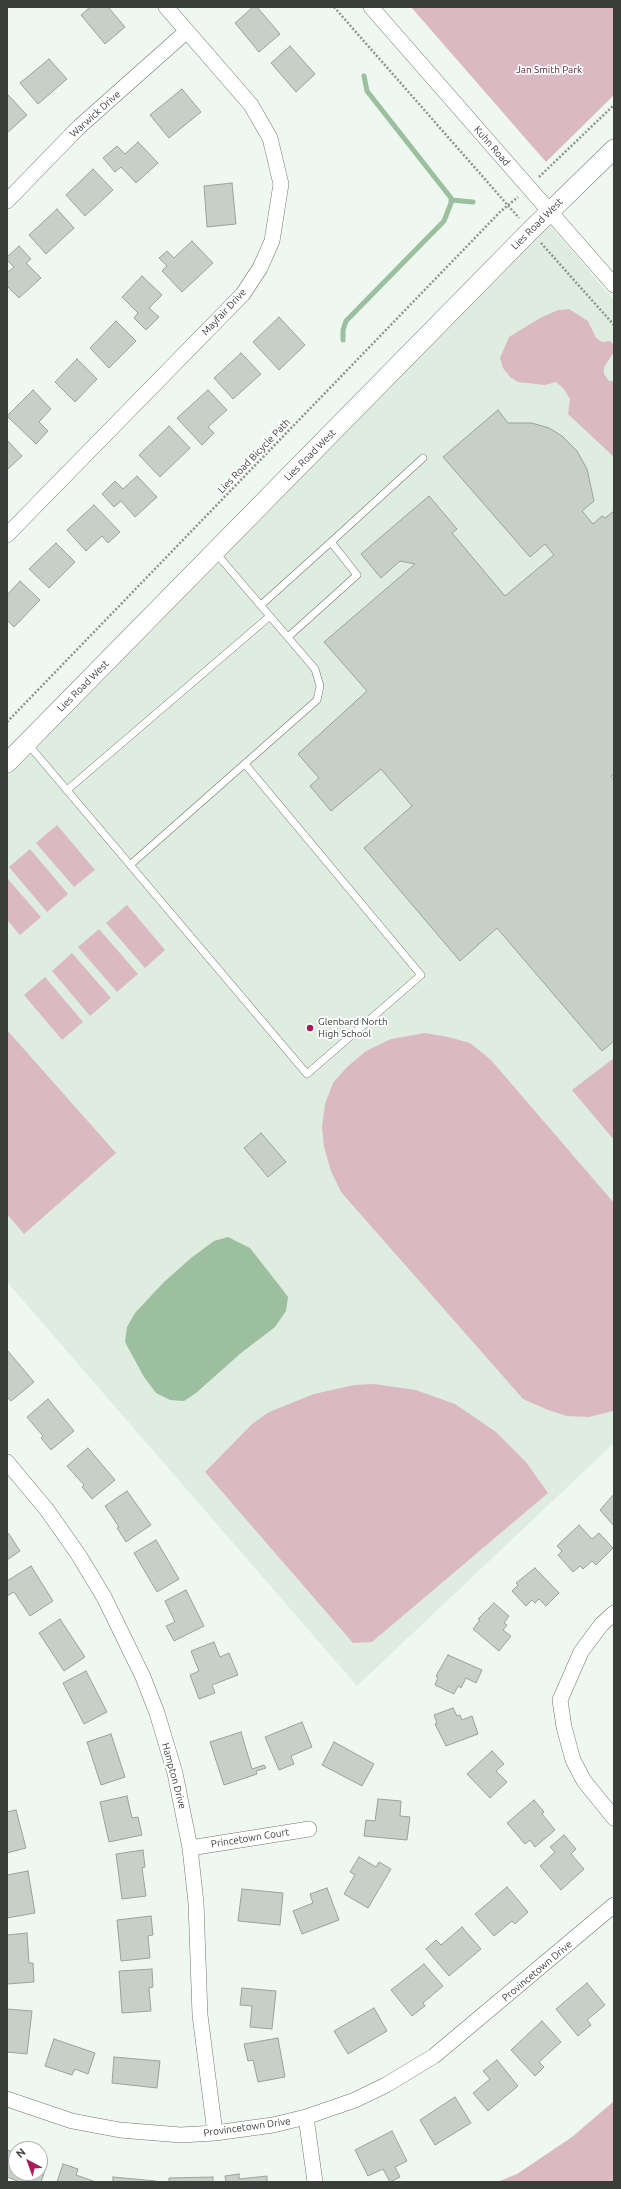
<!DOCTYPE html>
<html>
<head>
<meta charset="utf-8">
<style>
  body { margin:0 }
  #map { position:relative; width:621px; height:2189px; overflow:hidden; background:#eff8f0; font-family:Ubuntu,sans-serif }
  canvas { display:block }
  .frame { position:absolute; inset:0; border:8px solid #3a3e3b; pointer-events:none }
  .north { position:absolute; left:8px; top:2141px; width:40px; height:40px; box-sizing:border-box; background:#fff; border:1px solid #b0b2b1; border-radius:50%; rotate:319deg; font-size:11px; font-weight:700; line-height:16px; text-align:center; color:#3a3e3b }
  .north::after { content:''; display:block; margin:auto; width:14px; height:18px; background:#a91c5c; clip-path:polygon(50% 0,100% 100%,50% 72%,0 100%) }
</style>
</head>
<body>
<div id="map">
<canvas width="621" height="2189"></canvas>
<div class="frame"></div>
<div class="north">N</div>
</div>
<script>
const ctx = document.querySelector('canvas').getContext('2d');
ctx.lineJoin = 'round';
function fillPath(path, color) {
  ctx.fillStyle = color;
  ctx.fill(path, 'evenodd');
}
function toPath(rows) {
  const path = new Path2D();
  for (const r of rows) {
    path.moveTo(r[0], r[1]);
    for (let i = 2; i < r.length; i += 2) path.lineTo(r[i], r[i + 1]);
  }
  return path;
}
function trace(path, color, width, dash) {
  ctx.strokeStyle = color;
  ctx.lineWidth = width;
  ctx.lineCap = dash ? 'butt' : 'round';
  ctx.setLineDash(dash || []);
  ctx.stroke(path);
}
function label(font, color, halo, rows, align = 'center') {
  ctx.font = font + ' Ubuntu,sans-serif';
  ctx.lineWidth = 3.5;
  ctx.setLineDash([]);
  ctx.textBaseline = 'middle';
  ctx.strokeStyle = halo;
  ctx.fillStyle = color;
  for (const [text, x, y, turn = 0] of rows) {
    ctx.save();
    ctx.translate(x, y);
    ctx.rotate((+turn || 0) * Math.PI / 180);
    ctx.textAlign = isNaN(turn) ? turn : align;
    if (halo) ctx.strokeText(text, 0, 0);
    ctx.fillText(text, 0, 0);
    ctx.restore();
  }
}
const built = toPath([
  [548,223,614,300,614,1443,357,1686,7,1282,7,774]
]);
const green = toPath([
  [411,7,614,7,614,95,546,162],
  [569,309,588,321,596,338,602,342,610,341,614,345,614,352,604,367,604,374,609,381,614,381,614,457,568,414,570,399,564,389,556,382,545,385,518,382,510,377,503,368,500,358,509,337,540,318,558,310],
  [57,825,95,870,74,887,36,843],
  [30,849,68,894,47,912,9,867],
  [7,878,41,917,20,935,7,920],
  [127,905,165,950,145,968,106,923],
  [99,929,138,974,117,992,78,947],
  [72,953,111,998,90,1016,52,971],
  [45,977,83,1022,62,1040,24,995],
  [7,1030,116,1153,24,1234,7,1214],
  [425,1033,448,1037,470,1043,491,1060,614,1203,613,1411,589,1417,567,1416,548,1410,523,1399,341,1192,331,1171,324,1147,322,1127,325,1104,333,1083,347,1067,366,1051,391,1039],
  [614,1058,614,1140,572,1090],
  [374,1384,416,1390,455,1404,496,1432,526,1462,548,1493,372,1642,353,1643,205,1472,252,1424,269,1412,314,1394,354,1385],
  [614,2101,614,2182,497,2182,517,2174,572,2137]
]);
const water = toPath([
  [228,1237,250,1248,282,1289,288,1297,286,1311,275,1327,241,1353,196,1393,184,1401,170,1400,156,1393,144,1377,125,1342,127,1327,135,1313,164,1282,191,1258,214,1241]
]);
const stream = toPath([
  [451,200,473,202],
  [343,340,343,330,346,321,444,221,451,203,451,198,367,91,364,76]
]);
const building = toPath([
  [90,7,108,7,125,27,105,44,81,15,90,7],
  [253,7,257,7,280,34,259,52,235,23,253,7],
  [290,46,315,74,296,92,271,63,290,46],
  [49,59,67,79,38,104,20,83,49,59],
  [182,89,201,112,169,138,150,115,182,89],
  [8,95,27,115,7,133,7,96,8,95],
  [138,142,158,163,136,183,121,167,115,172,103,158,117,146,125,154,138,142],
  [93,169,113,190,85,216,66,195,93,169],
  [232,183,236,224,207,227,204,186,232,183],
  [57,209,74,228,46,254,29,235,57,209],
  [192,241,213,263,182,292,162,271,167,266,159,258,167,251,174,258,192,241],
  [19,246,31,259,26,263,41,278,19,298,7,286,7,273,14,267,7,260,7,257,19,246],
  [142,276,162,295,149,308,159,317,146,330,134,318,138,313,122,297,142,276],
  [279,317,305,345,279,370,253,342,279,317],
  [116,321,136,341,109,368,90,348,116,321],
  [241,353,261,374,233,399,214,378,241,353],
  [77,359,97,379,75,402,55,382,77,359],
  [33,390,51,409,39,422,48,431,36,444,7,416,33,390],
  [208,390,227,410,208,427,214,433,202,445,177,418,208,390],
  [498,410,508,423,532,423,549,428,562,436,577,451,587,469,594,501,582,511,593,524,602,516,605,518,614,511,614,774,611,776,614,780,614,1041,602,1051,497,928,460,961,364,848,412,806,381,769,331,811,310,786,319,778,298,754,367,691,324,642,415,564,400,561,381,578,361,554,429,496,457,529,452,533,505,596,554,555,545,544,530,557,443,457,498,410],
  [169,426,190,448,160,477,139,455,169,426],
  [7,440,22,456,7,470,7,440],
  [137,476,157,497,135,517,121,501,114,507,102,494,115,481,123,489,137,476],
  [94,505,120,532,108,543,102,536,86,551,67,530,94,505],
  [56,543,75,562,49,588,29,569,56,543],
  [20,581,40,600,14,627,7,620,7,595,20,581],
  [261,1133,286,1162,268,1177,244,1148,261,1133],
  [7,1350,34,1382,11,1401,7,1397,7,1350],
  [48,1399,74,1431,51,1450,41,1438,43,1436,27,1417,48,1399],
  [88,1448,115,1480,92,1499,82,1487,84,1485,67,1466,88,1448],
  [127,1491,151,1525,126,1542,117,1528,119,1527,105,1506,127,1491],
  [614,1494,614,1526,600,1510,614,1494],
  [579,1525,592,1539,599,1533,613,1548,596,1565,592,1561,583,1569,580,1566,573,1572,558,1555,562,1551,557,1546,579,1525],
  [9,1534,20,1551,7,1560,7,1535,9,1534],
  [156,1540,179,1579,157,1592,134,1553,156,1540],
  [31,1566,53,1601,30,1616,14,1592,7,1596,7,1581,31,1566],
  [535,1568,559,1593,546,1606,539,1599,535,1603,532,1600,526,1606,512,1591,518,1585,516,1583,535,1568],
  [186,1590,204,1626,174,1641,166,1626,175,1622,165,1601,186,1590],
  [494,1603,509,1616,504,1623,507,1625,503,1630,511,1636,499,1651,473,1629,480,1620,478,1619,494,1603],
  [60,1619,85,1657,64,1671,39,1633,60,1619],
  [214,1642,220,1657,229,1653,238,1675,212,1685,215,1693,199,1699,190,1675,199,1671,191,1651,214,1642],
  [448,1655,482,1670,476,1683,466,1678,461,1688,458,1686,454,1694,435,1685,438,1677,436,1676,448,1655],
  [86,1671,107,1712,84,1724,63,1683,86,1671],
  [453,1708,457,1716,460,1715,462,1720,472,1716,478,1734,446,1746,435,1724,437,1723,434,1715,453,1708],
  [302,1722,312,1747,291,1756,294,1764,279,1770,265,1737,302,1722],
  [241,1732,252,1769,264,1765,266,1768,256,1771,257,1774,224,1785,210,1742,241,1732],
  [111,1734,125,1777,101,1785,87,1742,111,1734],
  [334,1742,374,1764,362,1786,322,1765,334,1742],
  [492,1751,504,1764,496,1771,507,1782,490,1798,467,1774,492,1751],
  [127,1796,132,1818,138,1817,142,1835,109,1842,100,1802,127,1796],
  [378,1799,401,1801,400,1816,410,1817,407,1840,364,1836,366,1820,375,1821,378,1799],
  [534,1800,544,1812,542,1814,555,1830,535,1847,530,1840,525,1844,507,1823,534,1800],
  [16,1810,26,1848,7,1853,7,1812,16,1810],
  [564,1835,576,1849,571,1854,584,1869,561,1890,540,1866,555,1852,550,1847,564,1835],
  [143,1850,145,1867,142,1868,146,1896,122,1899,116,1854,143,1850],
  [359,1857,376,1867,379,1862,391,1869,368,1908,344,1894,355,1875,350,1872,359,1857],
  [28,1871,35,1913,7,1918,7,1875,28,1871],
  [507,1887,528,1912,515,1924,512,1921,494,1936,475,1914,507,1887],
  [327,1888,339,1920,302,1934,293,1911,313,1903,310,1894,327,1888],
  [242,1889,283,1893,280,1925,238,1921,242,1889],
  [151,1916,153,1935,148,1936,150,1958,121,1961,117,1920,151,1916],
  [462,1927,481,1949,449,1976,426,1949,436,1940,441,1945,462,1927],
  [27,1933,29,1963,33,1963,34,1982,7,1984,7,1935,27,1933],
  [424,1964,443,1986,423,2003,425,2006,412,2016,391,1990,424,1964],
  [152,1969,153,1987,149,1988,151,2011,122,2013,119,1971,152,1969],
  [587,1983,605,2005,587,2020,591,2025,578,2036,556,2009,587,1983],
  [242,1988,276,1991,272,2029,250,2027,252,2006,240,2005,242,1988],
  [374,2008,387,2031,348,2054,334,2031,374,2008],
  [7,2009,32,2011,27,2054,7,2052,7,2009],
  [542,2021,561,2042,539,2062,544,2067,535,2076,511,2050,542,2021],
  [278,2038,285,2077,258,2082,253,2060,248,2061,244,2044,278,2038],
  [54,2039,95,2053,88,2074,75,2069,72,2075,45,2066,54,2039],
  [114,2057,160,2061,157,2088,112,2083,114,2057],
  [497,2060,518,2086,488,2111,473,2093,490,2079,483,2071,497,2060],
  [455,2097,471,2123,435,2145,420,2120,455,2097],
  [392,2131,407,2161,395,2167,400,2177,390,2182,383,2169,368,2176,355,2150,392,2131],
  [7,2150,16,2153,16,2173,40,2173,40,2162,47,2164,41,2182,20,2182,7,2177,7,2150],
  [63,2164,78,2169,76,2175,96,2182,57,2182,63,2164],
  [239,2174,239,2179,267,2176,267,2182,226,2182,225,2176,239,2174],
  [113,2177,156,2181,156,2182,113,2182,113,2177],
  [213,2177,213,2182,169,2182,169,2178,213,2177]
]);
const path = toPath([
  [334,7,519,218],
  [539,177,614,105],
  [541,243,614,325],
  [7,722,500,212,518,197]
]);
const service = toPath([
  [331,542,423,458],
  [261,605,331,542,357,575,288,637],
  [27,743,307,1074,421,975,245,764],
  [67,790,270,616],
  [130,865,317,700,320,686,315,669,215,552]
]);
const minor = toPath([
  [371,7,614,285],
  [7,201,79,127,187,31],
  [7,535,243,294,260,268,272,241,281,184,270,138,251,105,166,7],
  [7,1462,47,1510,78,1554,104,1597,143,1677,157,1713,175,1773,190,1848,196,1903,200,2015,215,2133],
  [614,1613,601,1625,581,1652,560,1700,564,1727,573,1760,584,1781,614,1818],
  [190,1848,309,1829],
  [7,2099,72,2121,120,2130,181,2135,215,2133,273,2125,306,2117,355,2100,386,2085,434,2056,614,1905],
  [306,2117,315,2182]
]);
const tertiary = toPath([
  [7,763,530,231,614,149]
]);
const markers = [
  [310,1028,4,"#a91c5c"]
];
const parkNames = [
  ["Jan Smith Park",549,70]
];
const streetNames = [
  ["Warwick Drive",95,114,-42],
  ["Kuhn Road",492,146,49],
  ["Lies Road West",537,224,-45],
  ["Mayfair Drive",224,312,-47],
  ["Lies Road West",310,455,-45],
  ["Lies Road Bicycle Path",254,456,-46],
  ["Lies Road West",83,686,-45],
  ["Hampton Drive",174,1776,75],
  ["Princetown Court",250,1838,-9],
  ["Provincetown Drive",537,1971,-40],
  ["Provincetown Drive",247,2127,-8]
];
const poiNames = [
  ["Glenbard North",318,1022],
  ["High School",318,1034]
];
fillPath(built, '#dfede0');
fillPath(green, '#dbb9c3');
fillPath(water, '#9bbf9f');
trace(stream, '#9bbf9f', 5);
fillPath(building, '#c7cfc7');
trace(building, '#9aa29b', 1);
trace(service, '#6f766f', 8);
trace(minor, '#6f766f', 16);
trace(tertiary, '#6f766f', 20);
trace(path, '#8d948e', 2.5, [2, 2]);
trace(service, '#fff', 7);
trace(minor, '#fff', 15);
trace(tertiary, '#fff', 19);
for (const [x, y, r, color] of markers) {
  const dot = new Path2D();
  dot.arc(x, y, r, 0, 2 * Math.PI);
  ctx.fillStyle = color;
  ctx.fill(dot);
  trace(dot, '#fff', 1.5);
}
label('10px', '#581d34', '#fff', parkNames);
label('10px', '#3a3e3b', '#fff', streetNames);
label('10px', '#3a3e3b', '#fff', poiNames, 'left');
</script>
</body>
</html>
